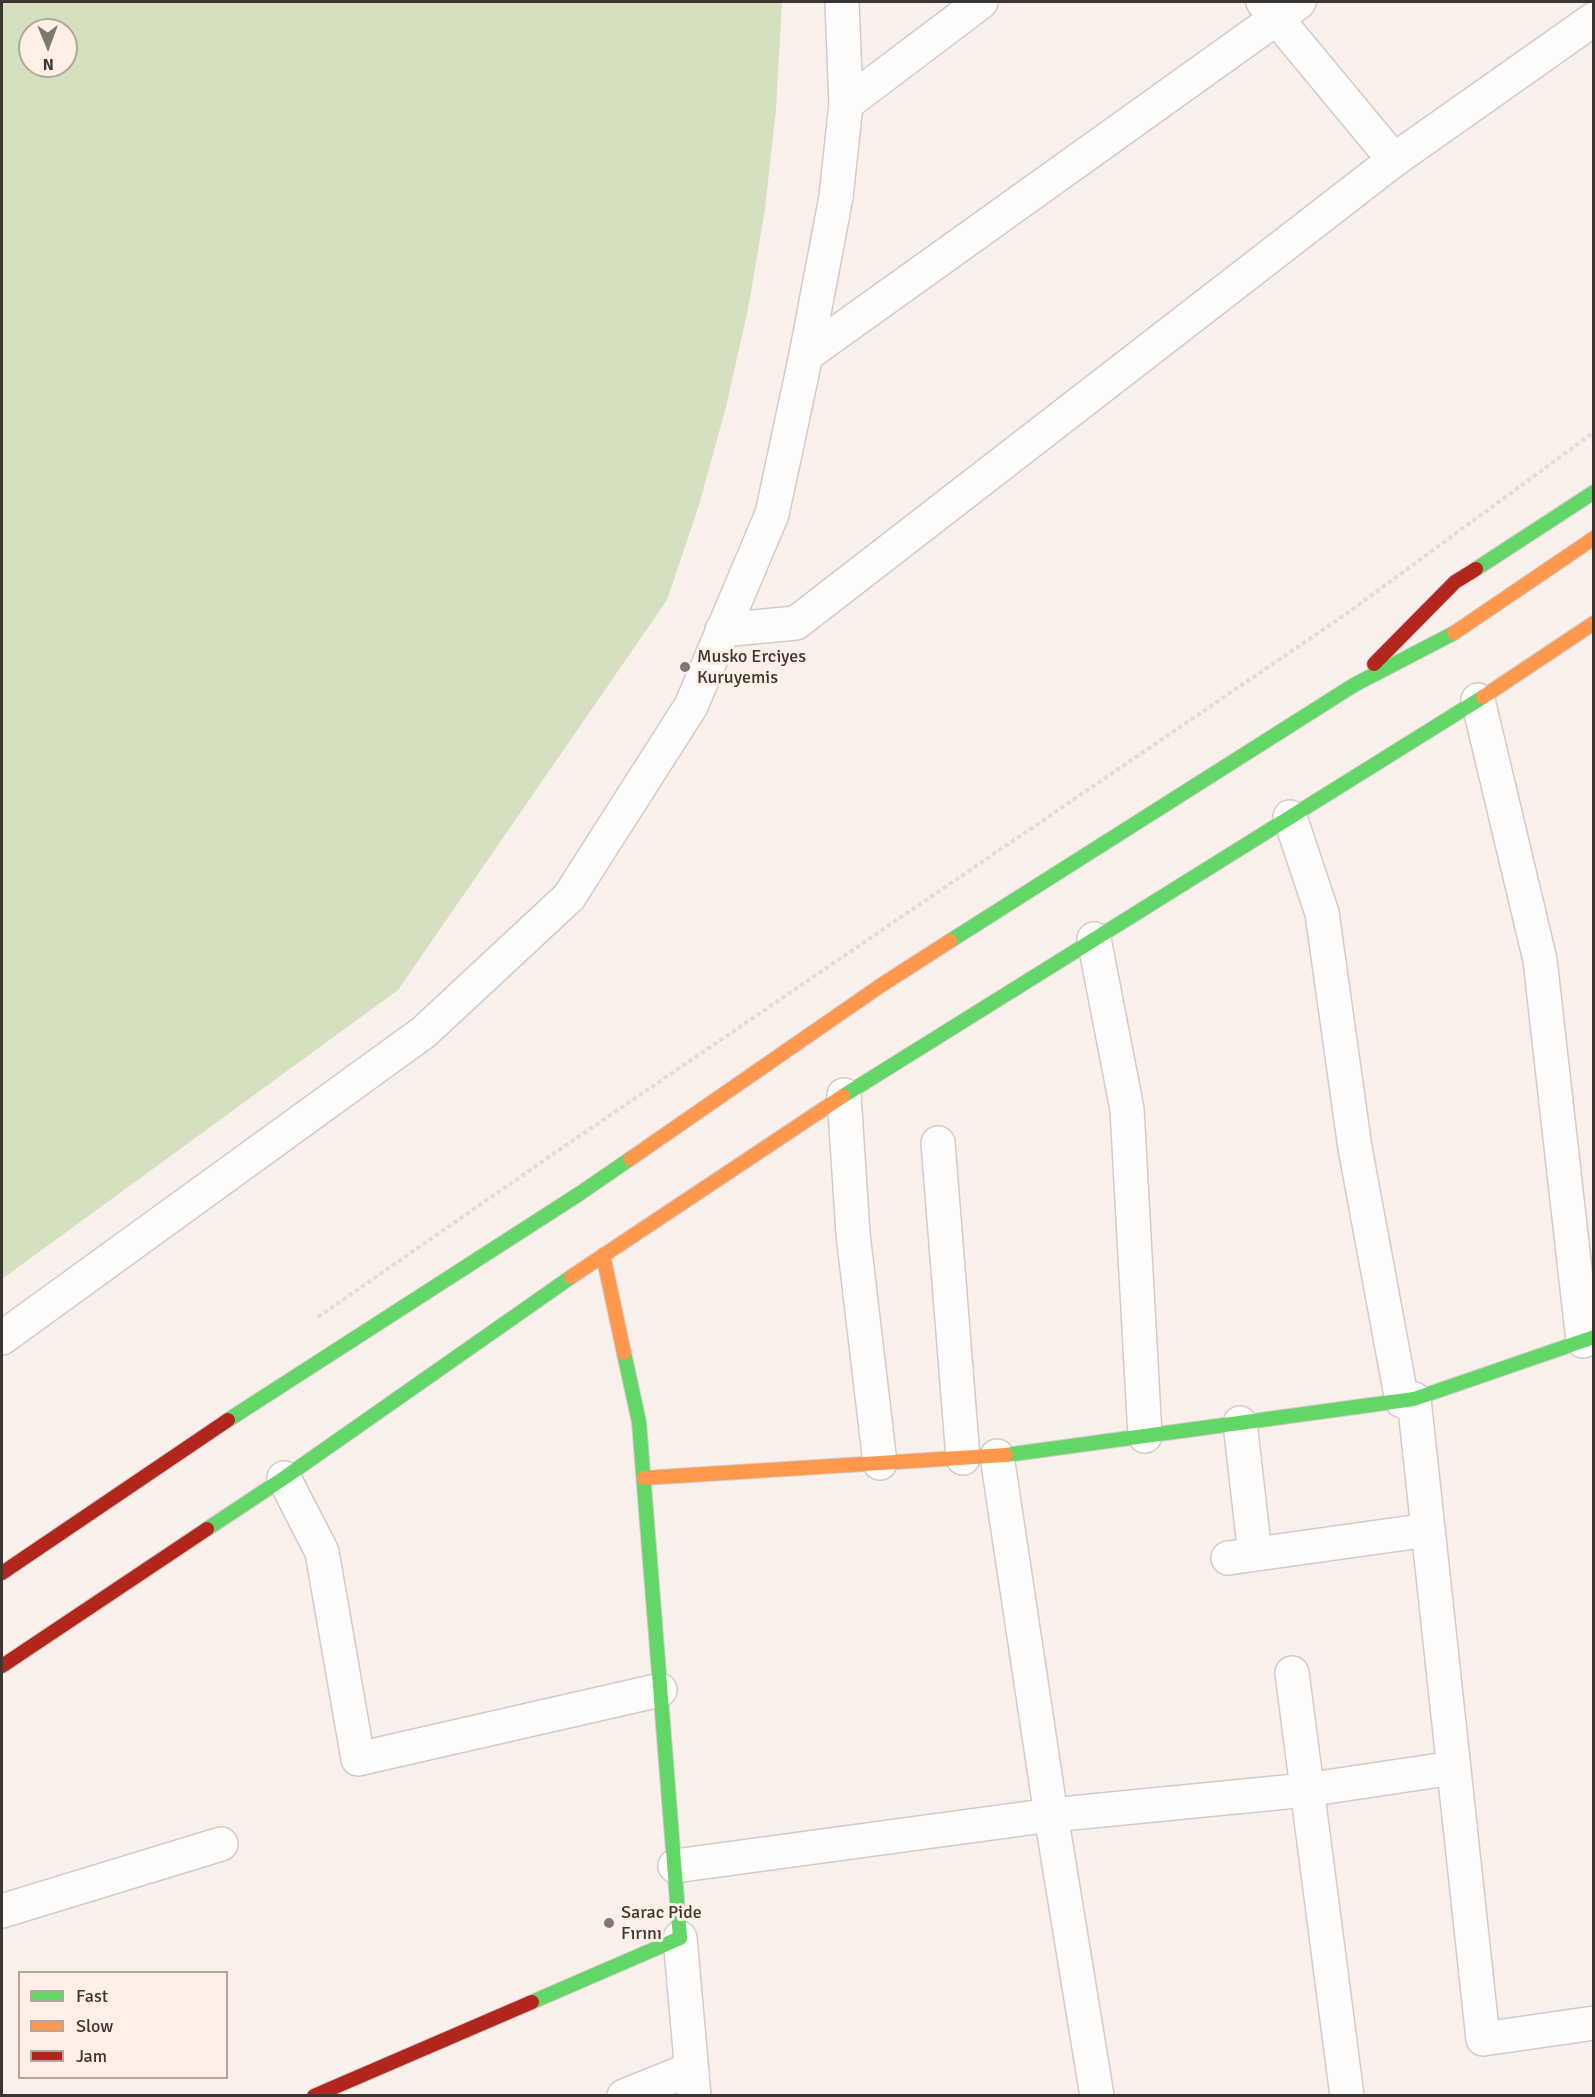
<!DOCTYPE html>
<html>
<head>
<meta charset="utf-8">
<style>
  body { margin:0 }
  #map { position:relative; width:1595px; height:2097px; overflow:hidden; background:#f9f0ec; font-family:Signika,sans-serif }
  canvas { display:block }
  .frame { position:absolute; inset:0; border:3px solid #3c3632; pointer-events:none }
  .legend { position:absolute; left:18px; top:1971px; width:210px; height:108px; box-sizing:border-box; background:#ffefe6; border:2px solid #b1a59e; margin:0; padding:8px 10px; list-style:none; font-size:18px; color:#3c3632 }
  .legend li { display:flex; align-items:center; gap:12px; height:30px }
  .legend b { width:30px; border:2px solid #b1a59e }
  .north { position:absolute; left:18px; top:18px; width:60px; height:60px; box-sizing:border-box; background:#ffefe6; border:2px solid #b1a59e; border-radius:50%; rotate:179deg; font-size:16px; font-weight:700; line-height:24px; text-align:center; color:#3c3632 }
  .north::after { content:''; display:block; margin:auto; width:21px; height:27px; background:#7e7773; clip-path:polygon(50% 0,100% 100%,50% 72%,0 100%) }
</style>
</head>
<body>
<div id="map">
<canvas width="1595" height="2097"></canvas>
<div class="frame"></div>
<ul class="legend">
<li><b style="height:8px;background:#63d668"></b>Fast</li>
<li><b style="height:8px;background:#ff974d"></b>Slow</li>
<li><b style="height:8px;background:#b3261e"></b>Jam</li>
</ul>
<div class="north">N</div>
</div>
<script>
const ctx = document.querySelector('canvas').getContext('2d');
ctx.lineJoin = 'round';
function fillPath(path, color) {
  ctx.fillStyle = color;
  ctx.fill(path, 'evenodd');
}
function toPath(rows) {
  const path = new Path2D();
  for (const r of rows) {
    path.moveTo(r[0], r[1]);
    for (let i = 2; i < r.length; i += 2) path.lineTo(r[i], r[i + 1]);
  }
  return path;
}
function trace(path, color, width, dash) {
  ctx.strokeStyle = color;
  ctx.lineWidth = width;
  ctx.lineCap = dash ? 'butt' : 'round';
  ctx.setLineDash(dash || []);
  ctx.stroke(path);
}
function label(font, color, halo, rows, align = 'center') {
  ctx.font = font + ' Signika,sans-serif';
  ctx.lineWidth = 6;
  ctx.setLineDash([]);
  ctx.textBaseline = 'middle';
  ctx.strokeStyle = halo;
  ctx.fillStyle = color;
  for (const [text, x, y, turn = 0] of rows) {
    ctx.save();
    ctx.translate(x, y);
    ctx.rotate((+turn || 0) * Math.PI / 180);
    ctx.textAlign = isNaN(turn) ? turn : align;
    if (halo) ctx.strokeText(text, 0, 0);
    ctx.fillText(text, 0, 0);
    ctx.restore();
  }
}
const green = toPath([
  [2,2,782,2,776,109,765,209,748,309,726,407,699,505,667,600,398,990,2,1279],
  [30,30,66,30,66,66,30,66]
]);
const path = toPath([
  [318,1317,562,1148,1346,614,1594,432]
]);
const street = toPath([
  [1263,2,1394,160],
  [846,104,981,2],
  [806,355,1299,2],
  [722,630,796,623,1394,160,1594,19],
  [1478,700,1540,960,1583,1341],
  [1290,817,1322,913,1355,1148,1402,1401],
  [1094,939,1127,1109,1145,1436],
  [844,1095,853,1234,880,1463],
  [938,1143,963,1458],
  [2,1338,424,1032,569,897,691,706,772,514,806,355,836,197,846,104,842,2],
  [1414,1399,1483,2039,1594,2023],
  [1240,1423,1255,1554],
  [997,1456,1051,1815,1097,2096],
  [284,1478,322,1552,358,1759,660,1690],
  [1228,1558,1428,1530],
  [1292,1673,1347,2096],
  [675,1866,1051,1815,1306,1790,1453,1768],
  [2,1911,221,1844],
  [680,1938,694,2096],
  [624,2096,691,2069]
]);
const fast = toPath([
  [1476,569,1594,492],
  [950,941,1354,685,1454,633],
  [843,1096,1483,697],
  [228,1420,579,1194,630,1159],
  [1006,1455,1414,1399,1594,1337],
  [207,1529,284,1478,571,1277],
  [532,2002,680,1938,639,1422,624,1353]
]);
const slow = toPath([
  [1454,633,1594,538],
  [1483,697,1594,623],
  [630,1159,880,986,950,941],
  [603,1255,624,1353],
  [571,1277,843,1096],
  [644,1478,1006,1455]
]);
const jam = toPath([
  [1374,664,1455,582,1476,569],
  [2,1573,228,1420],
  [2,1666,207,1529],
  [314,2096,532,2002]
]);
const markers = [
  [685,667,6,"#7e7773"],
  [609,1923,6,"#7e7773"]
];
const poiNames = [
  ["Musko Erciyes",697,657],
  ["Kuruyemis",697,678],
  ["Sarac Pide",621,1913],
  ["Fırını",621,1934]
];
fillPath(green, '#d5e0c0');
trace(street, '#d2cbc8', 36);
trace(fast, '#d2cbc8', 16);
trace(slow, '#d2cbc8', 16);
trace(jam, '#d2cbc8', 16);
trace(path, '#dfdcda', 4, [4.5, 3]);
trace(street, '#fefdfc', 33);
trace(fast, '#63d668', 14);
trace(slow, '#ff974d', 14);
trace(jam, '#b3261e', 14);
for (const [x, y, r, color] of markers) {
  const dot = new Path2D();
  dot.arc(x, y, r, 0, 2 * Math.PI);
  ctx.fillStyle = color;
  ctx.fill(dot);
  trace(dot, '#ffefe6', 2);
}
label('18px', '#3c3632', '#ffefe6', poiNames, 'left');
</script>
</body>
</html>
